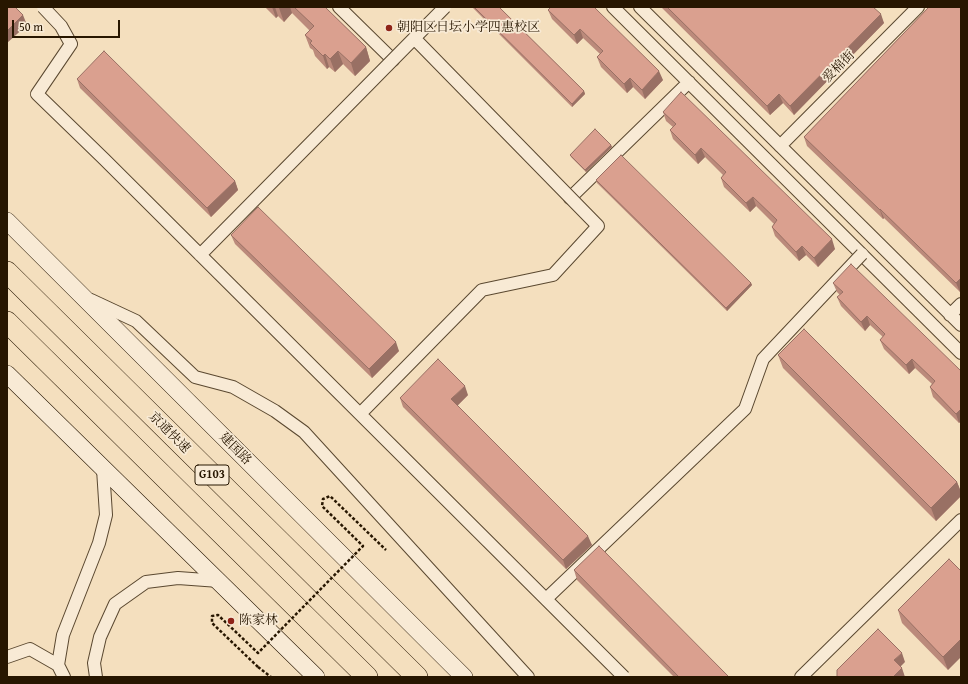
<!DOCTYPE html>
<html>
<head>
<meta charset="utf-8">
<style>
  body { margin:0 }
  #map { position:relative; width:968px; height:684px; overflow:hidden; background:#f4dfbe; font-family:"Gentium Book Plus",serif }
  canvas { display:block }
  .frame { position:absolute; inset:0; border:8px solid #271600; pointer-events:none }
  .scale { position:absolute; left:12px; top:20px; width:108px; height:18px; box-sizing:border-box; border:2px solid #271600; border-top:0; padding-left:5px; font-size:12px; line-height:14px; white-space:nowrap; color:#271600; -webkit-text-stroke:3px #f8ead5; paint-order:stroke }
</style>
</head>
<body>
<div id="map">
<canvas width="968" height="684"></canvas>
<div class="frame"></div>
<div class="scale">50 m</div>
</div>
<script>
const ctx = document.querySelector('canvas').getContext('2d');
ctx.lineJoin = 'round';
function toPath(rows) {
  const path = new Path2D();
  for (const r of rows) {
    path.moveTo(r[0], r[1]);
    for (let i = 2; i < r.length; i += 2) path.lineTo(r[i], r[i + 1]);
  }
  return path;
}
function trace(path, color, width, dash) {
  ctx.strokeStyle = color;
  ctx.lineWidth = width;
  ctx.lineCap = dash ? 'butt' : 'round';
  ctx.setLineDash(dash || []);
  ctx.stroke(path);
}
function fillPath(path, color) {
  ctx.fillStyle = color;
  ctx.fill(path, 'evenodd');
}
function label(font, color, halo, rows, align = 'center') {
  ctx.font = font + ' "Gentium Book Plus","Noto Serif SC",serif';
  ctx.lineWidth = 3.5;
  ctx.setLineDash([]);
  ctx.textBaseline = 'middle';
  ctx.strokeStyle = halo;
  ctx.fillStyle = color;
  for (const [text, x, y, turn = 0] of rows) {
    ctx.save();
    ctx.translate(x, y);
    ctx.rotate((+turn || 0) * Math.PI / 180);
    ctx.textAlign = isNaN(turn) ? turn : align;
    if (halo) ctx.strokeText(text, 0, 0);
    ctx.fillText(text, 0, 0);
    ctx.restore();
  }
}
const path = toPath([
  [258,667,271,677]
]);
const minor = toPath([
  [339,7,393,60],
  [613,7,961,353],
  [640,7,961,325],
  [780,146,918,7],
  [570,198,689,82],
  [91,300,136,321,195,377,233,387,275,411,304,432,528,677],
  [950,315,961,304],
  [7,657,30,649,58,665],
  [64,677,58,665,63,635,99,543,106,515,103,469],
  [96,677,94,663,100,637,115,604,146,582,178,578,219,581],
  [801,677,961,520]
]);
const secondary = toPath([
  [7,221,464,677],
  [7,374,316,677]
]);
const motorway = toPath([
  [7,272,417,677],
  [7,322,367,677]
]);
const pathBridge = toPath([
  [258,667,212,623,212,616,218,615,258,653,363,546,322,506,323,499,330,496,386,550]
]);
const minorBridge = toPath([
  [43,7,61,26,71,44,37,94,104,159,624,677],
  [200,255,445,7],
  [360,414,482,290,553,275,598,226,414,38],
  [546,599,745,409,763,359,862,254]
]);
const wall = toPath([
  [265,7,325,7,366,47,370,61,355,76,343,64,335,72,329,67,327,69,315,56,313,50,310,48,305,35,310,31,292,13,284,22,278,16,276,18],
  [472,7,499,7,584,91,585,94,572,107],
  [551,7,663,80,645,99,633,87,627,93,601,67,597,57,600,54,583,38,577,44,552,19,548,10],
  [661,7,873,7,884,23,794,115,783,103,770,115],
  [929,7,960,292,884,218,883,219,807,146,804,137],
  [77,79,235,181,238,190,211,217,80,88],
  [663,112,835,249,818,267,806,255,799,261,775,236,772,227,774,224,756,206,750,212,724,187,721,178,723,175,705,157,698,164,673,139,670,130,673,127,666,121],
  [611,145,612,147,586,172,571,157,570,155],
  [596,180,751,283,752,285,727,311,597,183],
  [231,235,399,351,372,378,235,244],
  [833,283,961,371,961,421,959,423,933,397,930,387,932,384,915,368,909,374,884,349,880,340,883,337,870,325,865,331,841,306,837,297,840,295,837,292],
  [778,355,957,482,961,492,961,496,936,521,783,368],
  [468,395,457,406,592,545,566,569,403,407,400,398],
  [949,559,948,670,902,623,898,610],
  [574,570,729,677,674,677,577,580]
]);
const shadedWall = toPath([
  [272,7,275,7,278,16,276,18],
  [281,7,290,7,292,13,284,22,279,8],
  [881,14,884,23,794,115,790,106],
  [23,15,27,25,7,43,7,31],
  [580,29,583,38,577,44,574,35],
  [366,47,370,61,355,76,351,63],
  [338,51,343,64,335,72,330,59],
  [325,54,329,67,327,69,323,56],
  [659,71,663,80,645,99,642,90],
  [630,78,633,87,627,93,624,84],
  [584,91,585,94,572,107,572,104],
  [779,94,783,103,770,115,767,106],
  [611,145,612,147,586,172,585,170],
  [701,148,705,157,698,164,695,155],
  [235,181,238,190,211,217,207,208],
  [753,197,756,206,750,212,746,203],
  [880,209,884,218,883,219,880,210],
  [832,239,835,249,818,267,814,258],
  [802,246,806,255,799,261,796,252],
  [961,278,961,291,960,292,956,283],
  [751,283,752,285,727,311,726,308],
  [867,316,870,325,865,331,861,322],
  [396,342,399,351,372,378,369,369],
  [912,359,915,368,909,374,906,365],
  [465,386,468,395,454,409,451,399],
  [961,409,961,421,959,423,956,414],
  [957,482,961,492,961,496,936,521,931,508],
  [588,536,592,545,566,569,563,560],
  [961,639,961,657,948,670,943,657],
  [902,653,905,662,898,669,894,660],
  [902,668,905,677,893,677]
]);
const building = toPath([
  [7,7,15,7,23,15,7,31,7,7],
  [294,7,325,7,366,47,351,63,338,51,330,59,325,54,323,56,310,43,312,41,305,35,314,26,294,7],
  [474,7,499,7,584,91,572,104,474,7],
  [551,7,594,7,659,71,642,90,630,78,624,84,597,57,603,51,580,29,574,35,548,10,551,7],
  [667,7,873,7,881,14,790,106,779,94,767,106,667,7],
  [929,7,961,7,961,278,956,283,880,209,880,210,804,137,929,7],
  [104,51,235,181,207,208,77,79,104,51],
  [681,92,832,239,814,258,802,246,796,252,772,227,777,220,753,197,746,203,721,178,726,172,701,148,695,155,670,130,676,124,663,112,681,92],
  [595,129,611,145,585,170,570,155,595,129],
  [621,155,751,283,726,308,596,180,621,155],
  [258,207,396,342,369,369,231,235,258,207],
  [851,264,961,371,961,409,956,414,930,387,935,381,912,359,906,365,880,340,885,334,867,316,861,322,837,297,843,292,833,283,851,264],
  [804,329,957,482,931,508,778,355,804,329],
  [438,359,465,386,451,399,588,536,563,560,400,398,438,359],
  [599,546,729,677,679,677,574,570,599,546],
  [949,559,961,571,961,639,943,657,898,610,949,559],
  [878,629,902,653,894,660,902,668,893,677,837,677,837,670,878,629]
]);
const markers = [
  [389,28,4,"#8f2418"],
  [231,621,4,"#8f2418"]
];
const shields = [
  [212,475,34]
];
const shieldNames = [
  ["G103",212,475]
];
const poiNames = [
  ["朝阳区日坛小学四惠校区",397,28],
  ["陈家林",239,621]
];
const streetNames = [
  ["爱棉街",839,67,-45],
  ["京通快速",169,433,45],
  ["建国路",235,449,45]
];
trace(minor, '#5a4830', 14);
trace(secondary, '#271600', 18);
trace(motorway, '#271600', 22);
trace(path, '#271600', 2.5, [3, 2]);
trace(minor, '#f8ead5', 12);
trace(secondary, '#f8ead5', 17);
trace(motorway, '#f4dfbe', 21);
trace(minorBridge, '#5a4830', 14, []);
trace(pathBridge, '#271600', 2.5, [3, 2]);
trace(minorBridge, '#f8ead5', 12);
fillPath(wall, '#bb8a7b');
fillPath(shadedWall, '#997064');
fillPath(building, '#daa08f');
trace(building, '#997064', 1);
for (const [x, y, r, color] of markers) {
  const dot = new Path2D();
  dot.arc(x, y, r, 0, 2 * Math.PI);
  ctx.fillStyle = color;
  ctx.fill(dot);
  trace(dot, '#f8ead5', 1.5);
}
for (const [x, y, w] of shields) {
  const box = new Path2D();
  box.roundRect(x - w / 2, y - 10, w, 20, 3);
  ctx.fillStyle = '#f8ead5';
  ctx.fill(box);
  trace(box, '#271600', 1);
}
label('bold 12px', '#271600', null, shieldNames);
label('13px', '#271600', '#f8ead5', poiNames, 'left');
label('13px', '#271600', '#f8ead5', streetNames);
</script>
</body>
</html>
